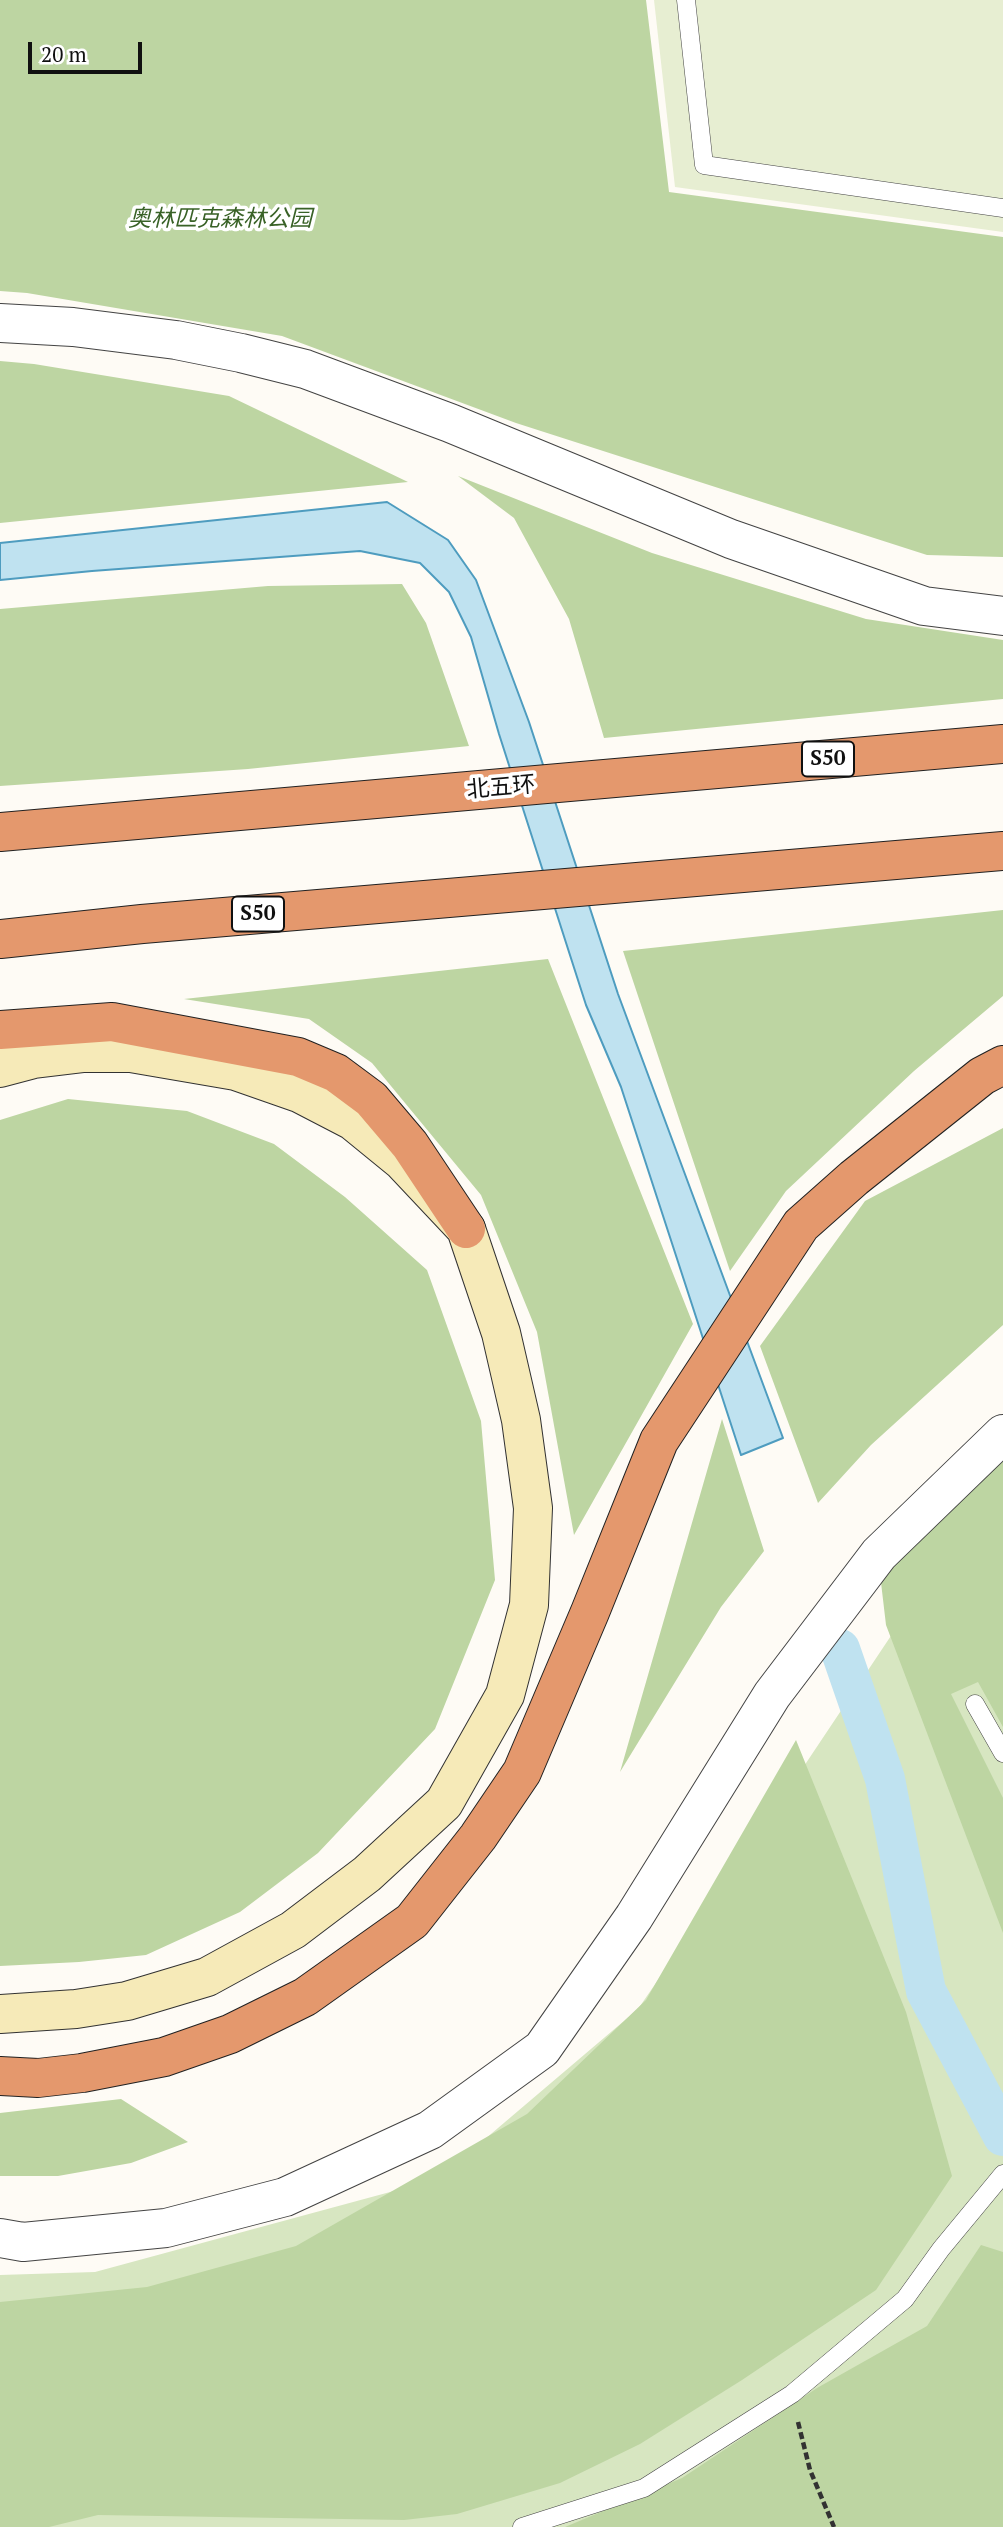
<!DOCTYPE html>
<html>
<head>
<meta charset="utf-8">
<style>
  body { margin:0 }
  #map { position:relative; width:1003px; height:2527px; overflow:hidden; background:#fefbf5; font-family:"PT Serif",serif }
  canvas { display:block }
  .scale { position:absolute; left:28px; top:42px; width:114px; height:32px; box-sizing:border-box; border:4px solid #101010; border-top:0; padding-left:9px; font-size:21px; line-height:24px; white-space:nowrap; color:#101010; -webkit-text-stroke:5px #fff; paint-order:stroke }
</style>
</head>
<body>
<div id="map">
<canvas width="1003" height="2527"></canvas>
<div class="scale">20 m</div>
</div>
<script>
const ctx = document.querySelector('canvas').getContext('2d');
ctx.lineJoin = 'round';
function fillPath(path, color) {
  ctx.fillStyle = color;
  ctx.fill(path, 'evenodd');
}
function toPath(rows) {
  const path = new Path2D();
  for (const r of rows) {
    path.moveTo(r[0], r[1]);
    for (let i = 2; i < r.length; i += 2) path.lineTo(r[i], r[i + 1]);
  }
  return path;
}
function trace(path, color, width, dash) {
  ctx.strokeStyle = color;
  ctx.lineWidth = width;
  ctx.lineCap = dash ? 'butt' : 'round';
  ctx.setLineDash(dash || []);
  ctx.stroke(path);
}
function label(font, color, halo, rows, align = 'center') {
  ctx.font = font + ' "PT Serif","Noto Sans SC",serif';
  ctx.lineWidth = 7;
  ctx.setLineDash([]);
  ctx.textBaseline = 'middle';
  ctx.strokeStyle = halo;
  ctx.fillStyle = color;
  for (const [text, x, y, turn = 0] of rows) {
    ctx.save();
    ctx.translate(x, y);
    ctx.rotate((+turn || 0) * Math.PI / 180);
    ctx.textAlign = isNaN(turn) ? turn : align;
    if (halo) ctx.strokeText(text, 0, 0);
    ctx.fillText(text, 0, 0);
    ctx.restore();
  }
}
const green = toPath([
  [1003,1468,1003,2527,0,2527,0,2275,95,2272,438,2179,638,2009,768,1820]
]);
const forest = toPath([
  [0,0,646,0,669,192,1003,237,1003,557,927,555,516,423,282,336,27,293,0,291],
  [0,361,34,364,229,396,408,482,0,523],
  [458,476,652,553,866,619,1003,640,1003,699,604,738,569,619,514,518],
  [402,584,426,623,469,746,248,769,0,786,0,609,268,586],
  [1003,910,1003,996,914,1071,786,1191,730,1271,623,951],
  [548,959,693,1324,574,1535,537,1332,481,1195,372,1063,309,1019,184,999],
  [68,1099,187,1111,274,1144,345,1197,427,1270,481,1421,495,1580,435,1729,318,1853,240,1912,146,1955,79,1962,0,1966,0,1120],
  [1003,1128,1003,1325,871,1445,818,1503,760,1346,865,1201],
  [722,1419,764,1551,721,1607,620,1772],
  [1003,1450,1003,1727,978,1682,951,1694,1003,1798,1003,1933,886,1625,880,1574],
  [796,1740,906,2012,952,2176,876,2290,742,2380,640,2444,560,2483,457,2514,404,2520,98,2515,49,2527,0,2527,0,2302,147,2287,296,2246,527,2114,646,2000],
  [121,2099,188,2142,131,2163,58,2176,0,2176,0,2113],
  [981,2245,1003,2252,1003,2527,565,2527,682,2478,817,2388,927,2326]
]);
const pitch = toPath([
  [654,0,1003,0,1003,232,675,187]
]);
const water = toPath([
  [387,502,448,540,476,580,529,722,618,994,783,1438,741,1455,621,1087,586,1005,499,734,471,637,449,592,420,563,360,551,92,571,0,580,0,543,387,502]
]);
const canal = toPath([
  [840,1649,885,1779,926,1991,1003,2136]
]);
const path = toPath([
  [798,2422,810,2470,834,2527]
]);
const service = toPath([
  [686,0,704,165,1003,208],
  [975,1704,1003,1753],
  [522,2527,644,2488,792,2394,905,2299,941,2249,1003,2174]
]);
const tertiary = toPath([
  [0,323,73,327,176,340,241,353,305,369,450,423,731,539,924,606,1003,616],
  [0,2238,23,2242,166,2228,285,2197,430,2130,542,2049,634,1917,772,1695,879,1554,1003,1434]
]);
const secondary = toPath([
  [0,1068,34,1059,84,1053,131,1053,236,1071,299,1093,353,1121,402,1161,466,1229,501,1333,521,1420,533,1508,529,1605,505,1695,444,1803,367,1874,293,1930,207,1977,127,2001,76,2009,0,2014]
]);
const motorway = toPath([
  [0,832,1003,744],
  [0,939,142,924,1003,851],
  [0,1030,112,1022,298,1057,336,1073,371,1099,410,1145,466,1229],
  [0,2076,38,2078,82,2073,164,2057,230,2034,305,1997,412,1921,478,1837,522,1772,590,1612,659,1441,801,1225,854,1178,982,1076,1003,1065]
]);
const shields = [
  [828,759,52],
  [258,914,52]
];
const shieldNames = [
  ["S50",828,759],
  ["S50",258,914]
];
const parkNames = [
  ["奥林匹克森林公园",220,219]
];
const streetNames = [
  ["北五环",501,788,-5]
];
fillPath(green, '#d7e6c1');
fillPath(forest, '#bdd5a2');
fillPath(pitch, '#e7eed2');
fillPath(water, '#bfe2f0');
trace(water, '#4e9cbf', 2);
trace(canal, '#bfe2f0', 40);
trace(service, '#434343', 19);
trace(tertiary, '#434343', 40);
trace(secondary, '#323232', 40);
trace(motorway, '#212121', 40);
trace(path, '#323232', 4.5, [7, 3.5]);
trace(service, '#fff', 18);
trace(tertiary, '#fff', 38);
trace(secondary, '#f6eab8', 38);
trace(motorway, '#e4986d', 38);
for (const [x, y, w] of shields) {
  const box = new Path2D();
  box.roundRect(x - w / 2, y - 17.5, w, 35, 5);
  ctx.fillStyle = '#fff';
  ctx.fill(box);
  trace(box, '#101010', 2);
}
label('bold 21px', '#101010', null, shieldNames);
label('italic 23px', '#396227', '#fff', parkNames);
label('23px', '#101010', '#fff', streetNames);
</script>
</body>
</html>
